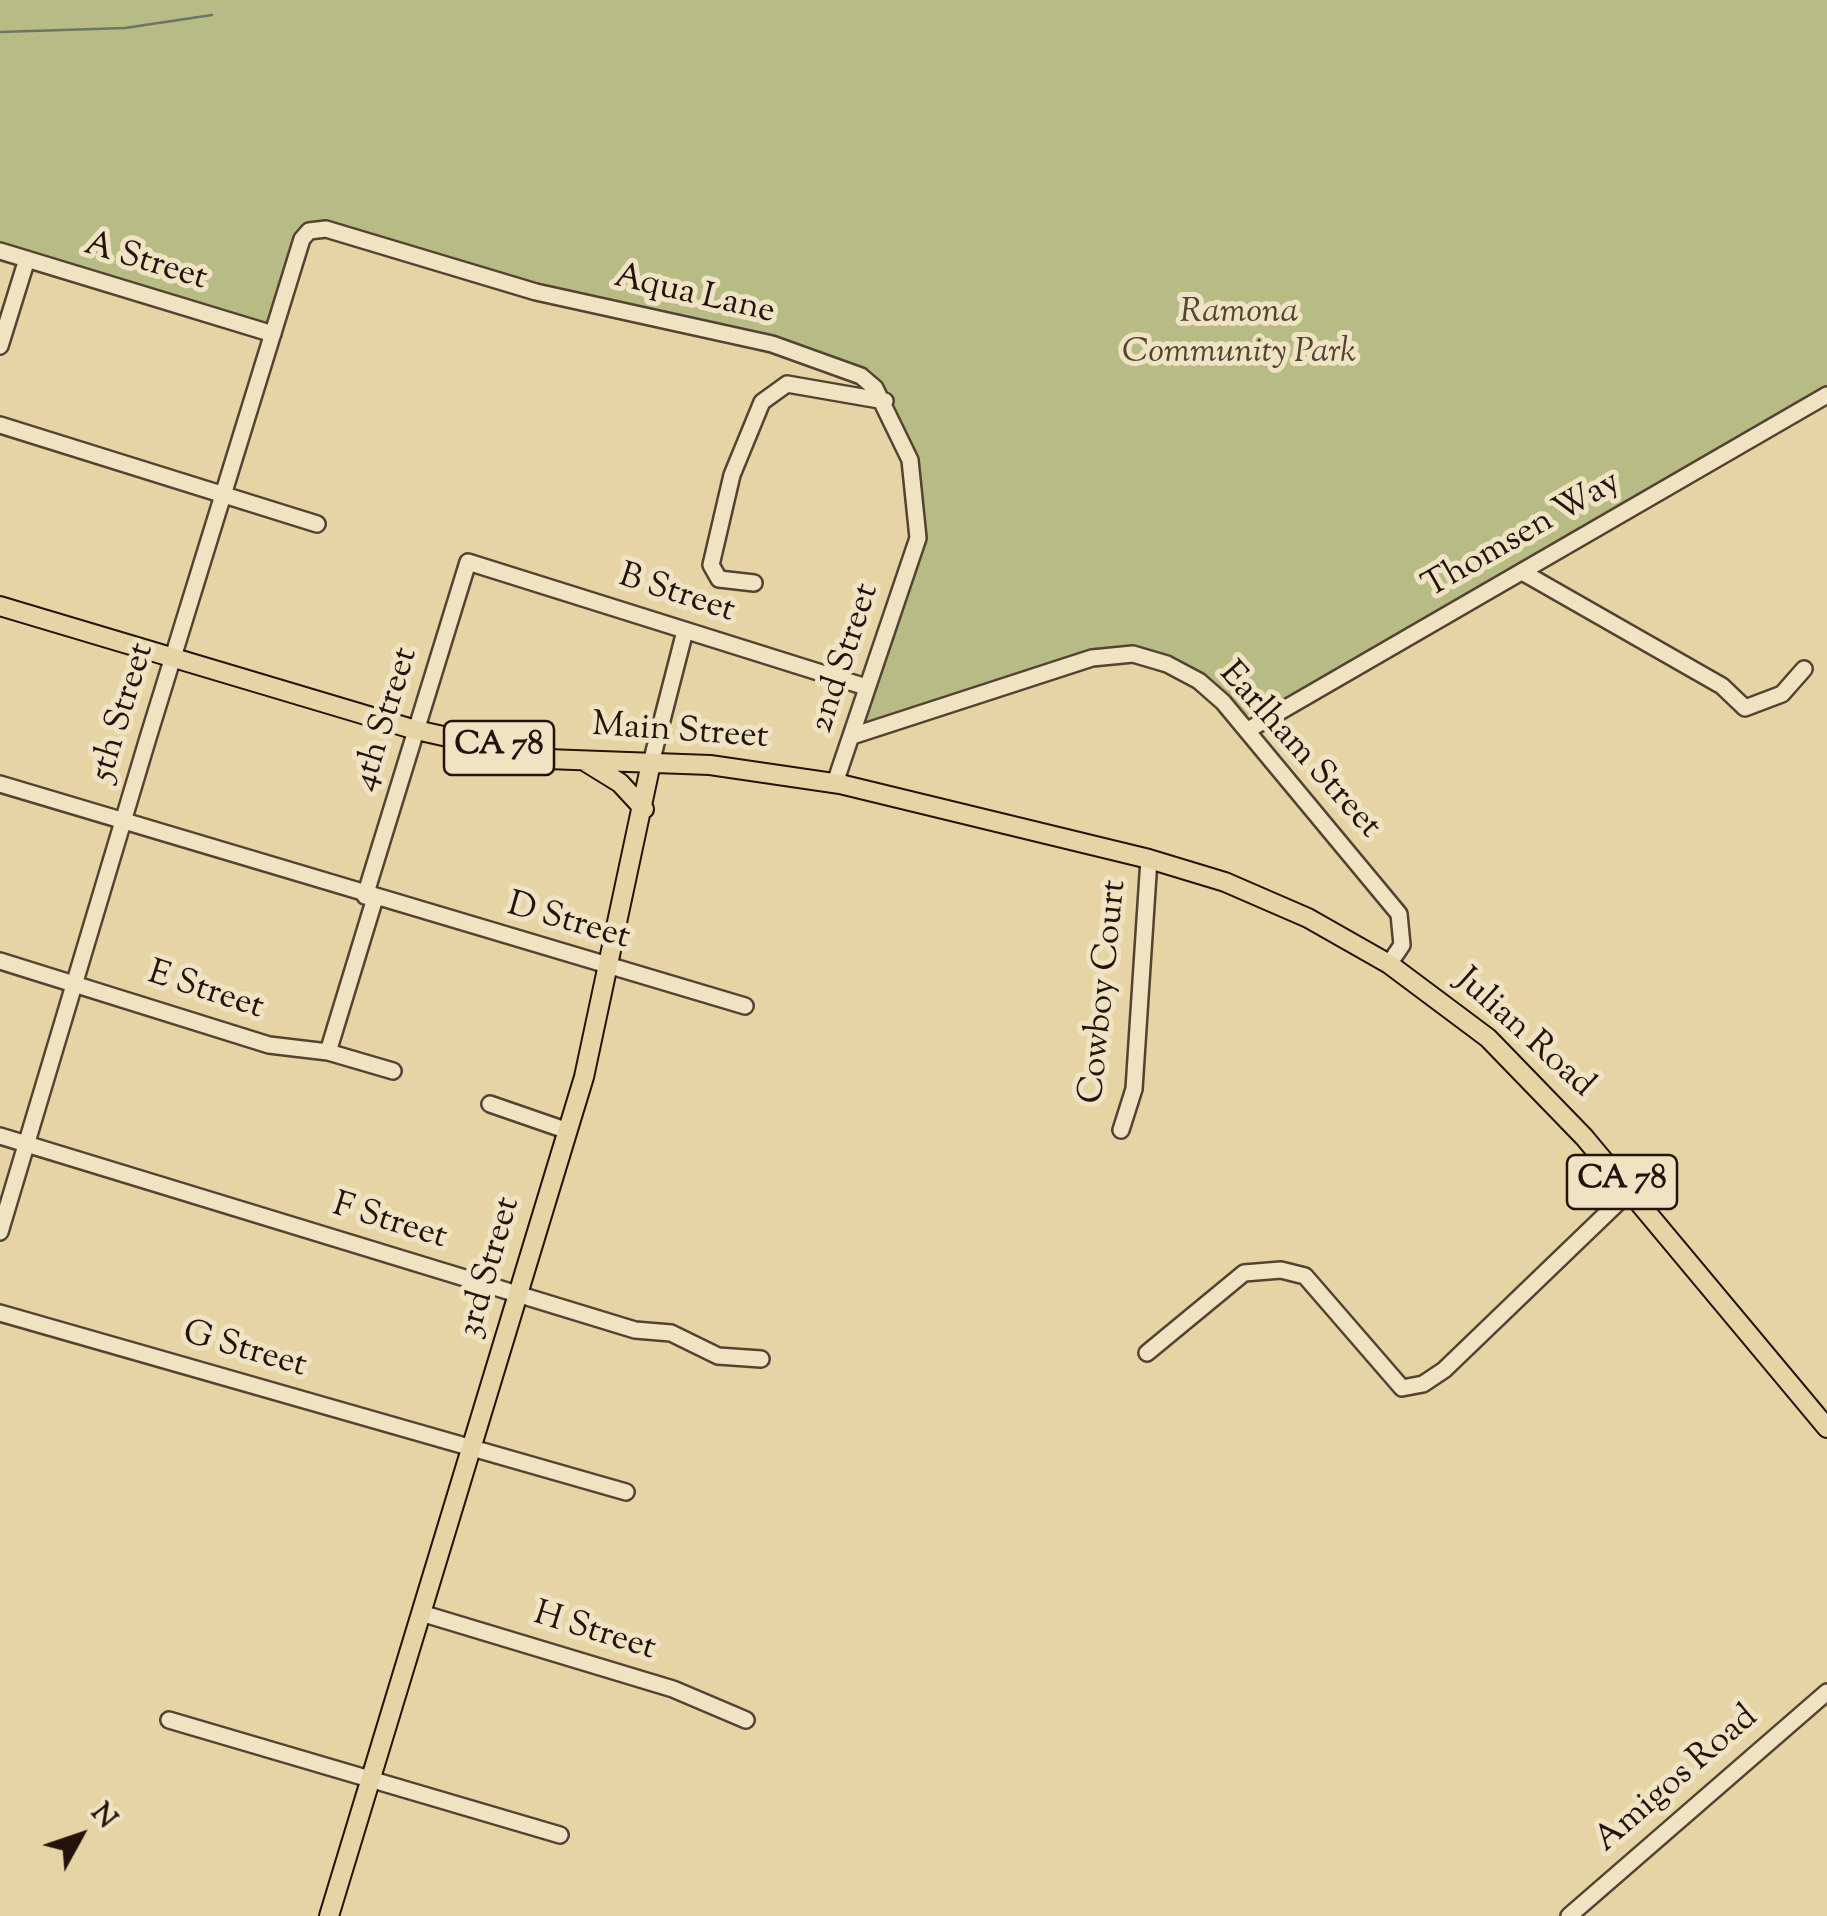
<!DOCTYPE html>
<html>
<head>
<meta charset="utf-8">
<style>
  body { margin:0 }
  #map { position:relative; width:1827px; height:1916px; overflow:hidden; background:#e7d4a5; font-family:"Sorts Mill Goudy",serif }
  canvas { display:block }
  .north { position:absolute; left:30px; top:1786px; width:100px; height:100px; -webkit-text-stroke:8px #efe3c4; paint-order:stroke; rotate:50deg; font-size:28px; font-weight:700; line-height:40px; text-align:center; color:#24120b }
  .north::after { content:''; display:block; margin:auto; width:35px; height:45px; background:#24120b; clip-path:polygon(50% 0,100% 100%,50% 72%,0 100%) }
</style>
</head>
<body>
<div id="map">
<canvas width="1827" height="1916"></canvas>
<div class="north">N</div>
</div>
<script>
const ctx = document.querySelector('canvas').getContext('2d');
ctx.lineJoin = 'round';
function fillPath(path, color) {
  ctx.fillStyle = color;
  ctx.fill(path, 'evenodd');
}
function toPath(rows) {
  const path = new Path2D();
  for (const r of rows) {
    path.moveTo(r[0], r[1]);
    for (let i = 2; i < r.length; i += 2) path.lineTo(r[i], r[i + 1]);
  }
  return path;
}
function trace(path, color, width, dash) {
  ctx.strokeStyle = color;
  ctx.lineWidth = width;
  ctx.lineCap = dash ? 'butt' : 'round';
  ctx.setLineDash(dash || []);
  ctx.stroke(path);
}
function label(font, color, halo, rows, align = 'center') {
  ctx.font = font + ' "Sorts Mill Goudy",serif';
  ctx.lineWidth = 10;
  ctx.setLineDash([]);
  ctx.textBaseline = 'middle';
  ctx.strokeStyle = halo;
  ctx.fillStyle = color;
  for (const [text, x, y, turn = 0] of rows) {
    ctx.save();
    ctx.translate(x, y);
    ctx.rotate((+turn || 0) * Math.PI / 180);
    ctx.textAlign = isNaN(turn) ? turn : align;
    if (halo) ctx.strokeText(text, 0, 0);
    ctx.fillText(text, 0, 0);
    ctx.restore();
  }
}
const green = toPath([
  [0,0,1827,0,1827,387,1256,714,1236,716,1204,684,1125,654,850,743,919,539,913,472,883,398,856,378,313,229,273,334,0,251]
]);
const stream = toPath([
  [0,32,125,28,212,15]
]);
const minor = toPath([
  [0,251,273,334],
  [0,346,27,259],
  [0,425,317,524],
  [1524,573,1722,686,1745,708,1782,694,1804,669],
  [754,583,719,579,711,565,732,475,762,402,787,384,885,401],
  [1248,730,1827,395],
  [852,736,1092,658,1133,654,1167,664,1199,681,1223,702,1399,914,1402,945,1389,964],
  [651,763,685,631],
  [0,784,745,1006],
  [365,896,468,562,866,687],
  [0,961,269,1045,328,1052,393,1071],
  [328,1052,375,898],
  [490,1104,568,1131],
  [1121,1130,1134,1089,1149,859],
  [0,1136,635,1330,671,1333,718,1356,761,1359],
  [0,1232,148,738,302,239,309,231,326,229,536,292,772,344,861,376,875,388,910,460,918,538,835,783],
  [0,1313,626,1492],
  [1147,1353,1244,1273,1281,1270,1305,1276,1402,1388,1423,1384,1444,1370,1630,1191],
  [421,1613,673,1689,746,1720],
  [169,1720,560,1835],
  [1569,1916,1827,1692]
]);
const major = toPath([
  [0,606,416,730,547,759,710,765,840,784,1149,859,1225,882,1308,918,1389,964,1488,1038,1584,1137,1827,1428],
  [586,762,620,783,644,809],
  [329,1916,584,1077,651,763]
]);
const shields = [
  [499,748,110],
  [1622,1182,110]
];
const shieldNames = [
  ["CA 78",499,748],
  ["CA 78",1622,1182]
];
const streetNames = [
  ["A Street",145,264,17],
  ["Aqua Lane",694,297,13],
  ["Thomsen Way",1523,537,-30],
  ["B Street",676,596,18],
  ["2nd Street",847,659,-72],
  ["5th Street",125,713,-73],
  ["4th Street",388,720,-73],
  ["Main Street",680,734,4],
  ["Earlham Street",1298,752,48],
  ["D Street",568,924,16],
  ["Cowboy Court",1106,992,-84],
  ["E Street",205,993,18],
  ["Julian Road",1523,1035,42],
  ["F Street",389,1224,17],
  ["3rd Street",492,1268,-74],
  ["G Street",244,1352,16],
  ["H Street",594,1634,17],
  ["Amigos Road",1678,1781,-41]
];
const parkNames = [
  ["Ramona",1239,315],
  ["Community Park",1239,355]
];
fillPath(green, '#b7bc85');
trace(stream, '#69766a', 2.5);
trace(minor, '#554232', 20);
trace(major, '#24120b', 22);
trace(minor, '#efe3c4', 15);
trace(major, '#e7d4a5', 18);
for (const [x, y, w] of shields) {
  const box = new Path2D();
  box.roundRect(x - w / 2, y - 27, w, 54, 8);
  ctx.fillStyle = '#efe3c4';
  ctx.fill(box);
  trace(box, '#24120b', 2.5);
}
label('bold 32px', '#24120b', null, shieldNames);
label('35px', '#24120b', '#efe3c4', streetNames);
label('italic 35px', '#504530', '#efe3c4', parkNames);
</script>
</body>
</html>
